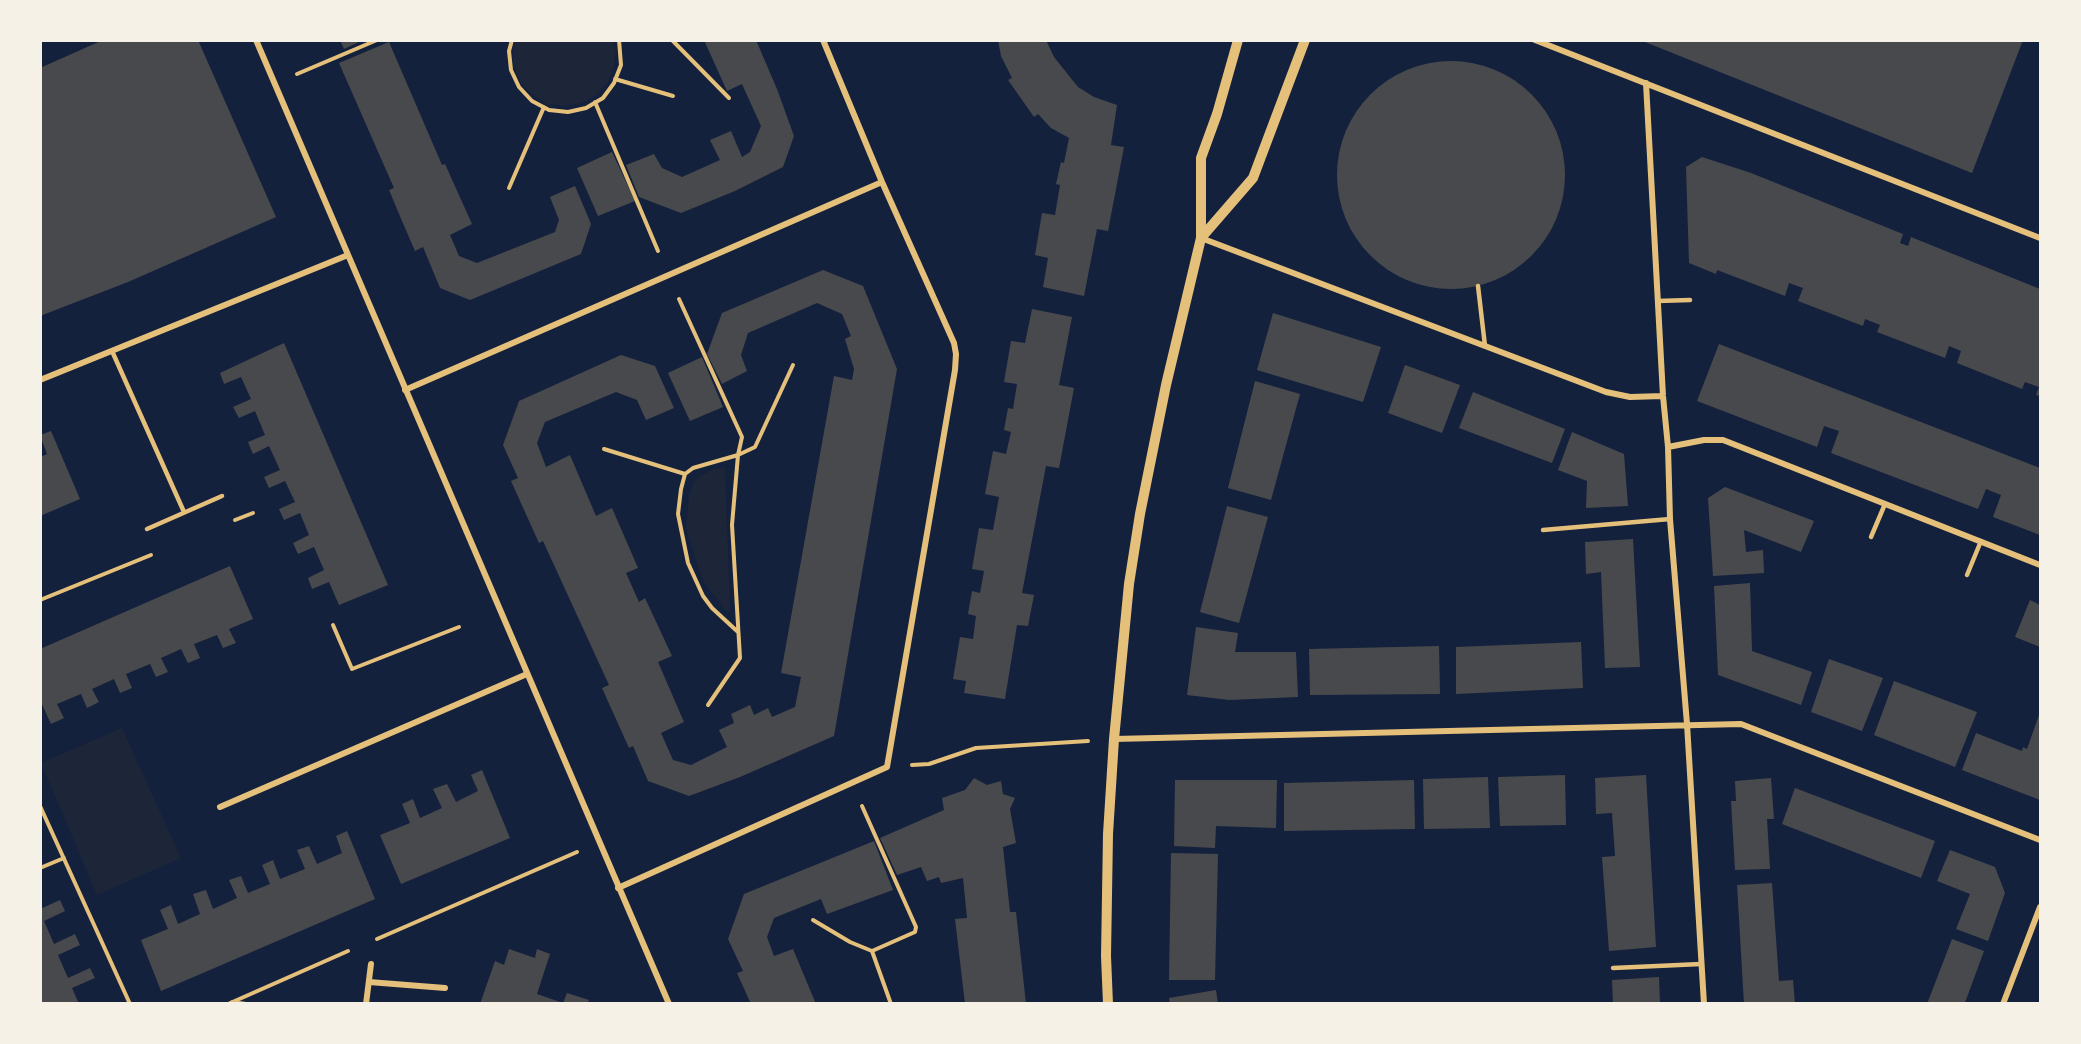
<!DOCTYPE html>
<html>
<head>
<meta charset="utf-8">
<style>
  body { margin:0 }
  #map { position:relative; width:2081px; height:1044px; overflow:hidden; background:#14213d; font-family:Rubik,sans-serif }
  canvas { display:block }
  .frame { position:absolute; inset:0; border:42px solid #f6f1e7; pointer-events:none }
</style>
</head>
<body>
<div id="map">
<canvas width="2081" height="1044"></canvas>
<div class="frame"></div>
</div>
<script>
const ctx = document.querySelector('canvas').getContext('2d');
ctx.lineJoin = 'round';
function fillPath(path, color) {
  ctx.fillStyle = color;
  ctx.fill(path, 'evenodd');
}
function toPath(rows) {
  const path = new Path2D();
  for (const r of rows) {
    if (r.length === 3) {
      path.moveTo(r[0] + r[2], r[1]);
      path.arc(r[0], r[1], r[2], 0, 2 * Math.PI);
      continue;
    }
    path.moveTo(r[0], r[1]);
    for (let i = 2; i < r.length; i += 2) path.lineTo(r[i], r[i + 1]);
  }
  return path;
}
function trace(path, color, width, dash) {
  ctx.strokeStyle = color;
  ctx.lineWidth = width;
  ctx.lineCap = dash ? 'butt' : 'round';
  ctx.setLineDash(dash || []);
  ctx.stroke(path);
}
const green = toPath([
  [515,41,613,41,616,49,614,66,608,82,596,95,582,103,565,106,547,104,533,95,521,83,514,67,513,50],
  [725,468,730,610,728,613,706,585,700,573,686,528,689,495,695,480,713,469],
  [122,728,181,858,97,895,41,763]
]);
const building = toPath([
  [103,40,198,40,276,217,128,282,40,316,40,68],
  [340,40,363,40,344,49],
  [704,40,756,40,777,89,794,136,783,167,735,191,681,213,639,197,626,165,654,154,662,168,682,177,720,160,710,140,731,131,742,157,750,152,761,126,742,84,727,91],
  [998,40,1046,40,1054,57,1078,87,1094,97,1117,105,1111,145,1124,147,1108,231,1097,229,1084,296,1043,287,1048,258,1035,255,1042,213,1055,215,1060,185,1056,184,1061,162,1064,163,1069,138,1051,128,1038,114,1034,117,1008,80,1012,78,1001,56],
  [1640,40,2023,40,1972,173],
  [389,42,442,165,445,164,472,224,450,235,459,256,477,263,555,232,559,220,550,197,575,186,591,224,581,254,470,300,440,288,423,247,415,251,402,221,389,190,394,188,339,63],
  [1451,175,114],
  [612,152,635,201,598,216,577,168],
  [1702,157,1751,173,1903,234,1900,243,1908,246,1911,237,2040,289,2040,396,2036,395,2039,387,2025,382,2022,389,1957,363,1961,351,1949,346,1945,358,1877,332,1880,325,1865,319,1863,326,1798,301,1803,288,1789,283,1785,296,1717,270,1716,274,1689,263,1686,167],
  [823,270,863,286,897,369,834,736,740,777,689,796,648,781,633,746,629,748,602,688,609,685,543,541,539,543,511,481,518,478,503,445,519,401,621,355,655,366,674,408,646,420,637,400,616,392,545,422,537,443,546,467,570,455,596,516,612,508,638,568,626,573,639,602,645,598,672,656,658,662,684,722,661,733,673,760,691,765,727,747,719,730,734,723,731,714,750,705,754,715,768,708,772,717,795,707,801,677,781,673,834,376,852,380,854,369,845,339,851,336,842,314,817,303,748,333,741,355,747,371,722,384,707,354,722,313],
  [1032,309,1072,317,1059,385,1074,388,1059,468,1046,466,1022,593,1034,595,1028,626,1017,625,1005,699,964,693,966,681,953,679,960,637,973,639,976,616,968,614,972,591,980,593,984,571,972,569,979,528,993,530,999,497,985,494,993,451,1006,454,1011,432,1004,430,1008,408,1013,409,1017,384,1004,382,1011,341,1025,343],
  [1273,313,1381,347,1363,402,1257,370],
  [284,343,388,585,339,605,329,582,312,589,308,578,324,570,314,547,298,554,293,543,309,535,300,513,284,520,279,509,295,502,285,481,269,488,264,477,280,470,269,446,253,454,248,442,265,435,255,411,239,418,233,407,251,399,241,377,224,384,220,373],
  [1719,344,2040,468,2040,535,1993,517,2001,495,1986,489,1978,509,1831,453,1839,431,1824,426,1817,447,1697,401],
  [702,357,723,407,690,421,668,373],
  [1405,365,1460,385,1442,433,1388,413],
  [1255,381,1300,394,1271,500,1228,488],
  [1473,392,1565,429,1552,463,1459,428],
  [51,431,80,499,40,516,40,457,47,454,40,435],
  [1572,432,1624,454,1628,506,1586,508,1587,481,1558,470],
  [1725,487,1814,521,1801,552,1744,530,1746,552,1763,550,1764,573,1713,576,1708,498],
  [1227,506,1268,517,1239,623,1200,612],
  [1633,539,1640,667,1605,668,1601,572,1586,574,1585,542],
  [230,566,253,619,229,629,236,643,223,648,217,635,194,644,200,658,188,663,181,649,161,658,168,672,156,677,150,664,126,674,132,688,120,693,114,679,92,689,99,702,87,708,81,694,57,704,64,718,51,724,40,700,40,649],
  [1750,583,1752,651,1812,672,1801,705,1718,675,1714,586],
  [2030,600,2040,605,2040,647,2015,637],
  [1196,627,1238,633,1235,652,1296,652,1298,697,1229,700,1187,695],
  [1581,642,1583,688,1456,694,1456,647],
  [1439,646,1440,694,1310,695,1309,649],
  [1829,659,1883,678,1862,731,1811,712],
  [1894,681,1977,712,1955,767,1874,735],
  [2040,712,2040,800,1962,770,1976,733,2022,751,2023,747,2027,749],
  [482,770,510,838,401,884,380,835,410,823,402,804,413,799,420,818,442,808,433,789,447,784,456,802,478,791,471,775],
  [1565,775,1566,825,1500,826,1498,777],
  [1646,775,1656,947,1609,951,1602,857,1615,856,1612,813,1596,814,1595,778],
  [1488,777,1490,828,1424,829,1423,779],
  [974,778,987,785,1001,781,1003,794,1015,798,1010,809,1016,843,1003,847,1010,912,1016,912,1026,1004,965,1004,955,919,967,918,963,878,941,883,939,877,927,881,921,867,897,875,880,838,944,810,942,798,965,790],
  [1771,778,1774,819,1767,819,1770,869,1735,870,1731,801,1736,801,1735,781],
  [1175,780,1277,780,1276,828,1216,826,1215,848,1174,846],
  [1414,780,1415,829,1284,831,1284,783],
  [1795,788,1935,841,1921,878,1782,824],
  [347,831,375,899,161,991,141,940,168,929,160,910,171,905,178,924,200,914,193,894,206,890,213,909,237,898,229,880,241,876,248,893,270,884,262,865,273,860,280,879,305,869,297,850,309,846,317,864,342,853,336,836],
  [874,841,893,890,827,914,821,899,774,918,767,937,774,956,793,949,816,1004,751,1004,737,973,743,971,728,939,744,894],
  [1950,850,1995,867,2005,893,1988,941,1956,929,1970,894,1937,881],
  [1171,853,1218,854,1215,980,1169,980],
  [1772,883,1779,981,1793,980,1795,1004,1744,1004,1737,885],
  [60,900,65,911,44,921,54,944,75,934,80,945,58,955,68,978,90,968,95,978,72,988,79,1004,40,1004,40,909],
  [1952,939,1984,951,1966,1000,1964,1004,1927,1004],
  [509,949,535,958,537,949,550,954,537,994,563,1003,567,993,589,1000,587,1004,480,1004,495,961,504,965],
  [1659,977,1660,1004,1613,1004,1612,980],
  [1216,990,1218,1004,1170,1004,1169,998]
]);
const path = toPath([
  [512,40,509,51,511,70,519,87,532,101,549,110,568,112,586,108,603,98,614,83,621,65,619,40],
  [672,40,729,98],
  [297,74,377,40],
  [615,79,673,96],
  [595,102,658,251],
  [509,188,544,107],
  [679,299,742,437,738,455,732,525,740,658,708,705],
  [604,449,685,474],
  [235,520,253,513],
  [40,600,151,555],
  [333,625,352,669,459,627],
  [738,632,712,608,703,596,688,563,678,514,681,489,685,474,693,468,738,455,755,447,793,365],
  [912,765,929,764,976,748,1088,741],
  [40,806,130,1004],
  [862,806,916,927,915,932,872,951,891,1004],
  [40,868,64,858],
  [813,920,850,942,872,951],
  [377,939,577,852],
  [232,1002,246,1004],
  [228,1004,348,951]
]);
const service = toPath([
  [1478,286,1485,346],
  [1658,301,1690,300],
  [112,351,184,512],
  [147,529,222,496],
  [1543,530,1670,519],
  [1871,537,1885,504],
  [1967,575,1981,541],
  [1613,968,1701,964]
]);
const minor = toPath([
  [256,40,669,1004],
  [1535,40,2040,238],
  [1646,83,1663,396,1668,447,1670,519,1687,724,1704,1004],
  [1201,238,1606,392,1630,397,1663,396],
  [40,380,348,255],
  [405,390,882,182],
  [1668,447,1704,440,1723,440,2040,565],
  [1114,739,1741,724,2040,840],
  [220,807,527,674],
  [618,888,887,767,955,370,956,354,954,343,882,182,823,40],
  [369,982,445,988],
  [366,1004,371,964],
  [2003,1004,2040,907]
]);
const tertiary = toPath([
  [1201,238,1253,178,1305,40],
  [1108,1004,1106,956,1108,834,1114,739,1129,584,1140,514,1166,385,1201,238,1201,158,1217,114,1238,40]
]);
fillPath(green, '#1d2539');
fillPath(building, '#48494c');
trace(path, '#e5c07b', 4);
trace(service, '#e5c07b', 4.5);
trace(minor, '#e5c07b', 6);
trace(tertiary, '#e5c07b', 10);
</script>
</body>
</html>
